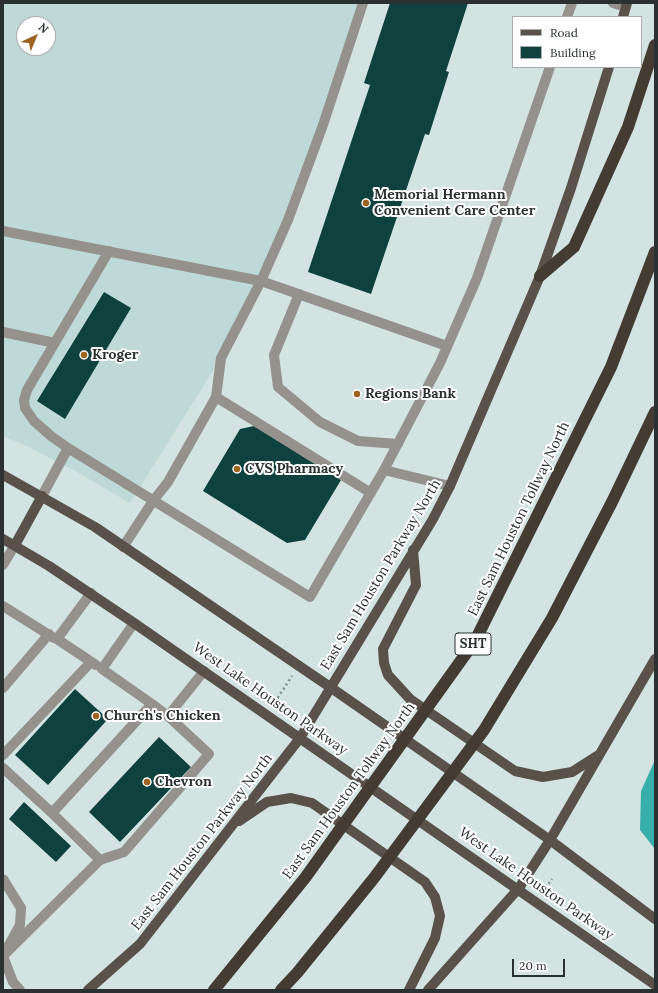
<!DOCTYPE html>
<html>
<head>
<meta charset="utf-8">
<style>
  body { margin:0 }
  #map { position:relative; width:658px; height:993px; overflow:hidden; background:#d2e3e2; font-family:Lora,serif }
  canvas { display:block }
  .frame { position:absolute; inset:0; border:4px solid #2a3130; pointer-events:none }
  .legend { position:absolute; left:512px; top:16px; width:130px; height:52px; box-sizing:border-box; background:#fff; border:1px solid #aaadac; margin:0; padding:5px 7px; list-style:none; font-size:12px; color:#2a3130 }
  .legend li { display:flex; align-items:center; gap:8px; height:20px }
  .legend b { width:20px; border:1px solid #aaadac }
  .north { position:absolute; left:16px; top:16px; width:40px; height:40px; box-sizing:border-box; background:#fff; border:1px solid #aaadac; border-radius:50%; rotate:44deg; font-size:11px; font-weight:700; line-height:16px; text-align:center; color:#2a3130 }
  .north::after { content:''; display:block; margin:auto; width:14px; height:18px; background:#9c6420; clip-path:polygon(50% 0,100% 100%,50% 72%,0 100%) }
  .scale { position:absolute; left:512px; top:959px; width:53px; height:18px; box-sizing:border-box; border:2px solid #2a3130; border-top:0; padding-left:5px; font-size:12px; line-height:14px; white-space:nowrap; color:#2a3130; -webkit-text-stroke:3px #fff; paint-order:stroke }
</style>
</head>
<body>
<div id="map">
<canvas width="658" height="993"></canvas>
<div class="frame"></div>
<ul class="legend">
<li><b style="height:5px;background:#59514a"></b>Road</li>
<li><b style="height:11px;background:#0f413f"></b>Building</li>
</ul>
<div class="north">N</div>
<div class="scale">20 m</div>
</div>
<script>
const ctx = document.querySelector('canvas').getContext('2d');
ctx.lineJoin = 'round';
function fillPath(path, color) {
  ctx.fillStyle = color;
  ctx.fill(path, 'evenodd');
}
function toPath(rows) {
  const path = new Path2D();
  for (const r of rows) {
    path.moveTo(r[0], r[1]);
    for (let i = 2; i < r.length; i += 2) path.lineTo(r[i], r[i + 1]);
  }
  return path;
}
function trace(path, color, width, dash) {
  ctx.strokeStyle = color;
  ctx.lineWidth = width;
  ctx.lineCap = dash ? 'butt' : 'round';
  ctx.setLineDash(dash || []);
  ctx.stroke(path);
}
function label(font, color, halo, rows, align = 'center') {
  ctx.font = font + ' Lora,serif';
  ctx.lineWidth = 4;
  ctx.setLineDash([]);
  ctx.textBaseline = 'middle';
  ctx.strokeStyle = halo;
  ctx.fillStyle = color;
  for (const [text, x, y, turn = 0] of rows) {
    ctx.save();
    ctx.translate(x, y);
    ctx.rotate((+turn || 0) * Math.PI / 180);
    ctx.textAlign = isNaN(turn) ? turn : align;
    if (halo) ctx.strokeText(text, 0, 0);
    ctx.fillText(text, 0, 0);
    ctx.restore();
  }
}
const built = toPath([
  [3,3,363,3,294,204,221,358,130,503,77,472,27,446,3,436],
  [24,24,48,24,48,48,24,48]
]);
const forest = toPath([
  [655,760,655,849,640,830,641,791]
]);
const building = toPath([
  [390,3,468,3,446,71,449,72,429,135,425,134,371,294,308,272,370,85,364,83],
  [104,292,131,308,65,419,37,401],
  [254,426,341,480,305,540,287,543,203,491,240,429],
  [75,689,108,719,48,785,15,755],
  [159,737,191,767,120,842,89,812],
  [24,802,71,846,56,862,9,819]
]);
const path = toPath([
  [275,702,292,676],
  [543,892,552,879]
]);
const minor = toPath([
  [613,3,626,7],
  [567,17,572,3],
  [3,231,261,281,447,346],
  [299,294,274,355,278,387,320,422,358,441,398,444],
  [3,332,55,343],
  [216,397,371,493],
  [68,448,51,436,34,421,25,408,24,400,27,390,109,251],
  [384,470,440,363,477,278,550,67],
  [42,496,68,448,310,597,384,470,450,486],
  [123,547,153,501,168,482,216,397,221,358,261,281,288,220,323,125,363,3],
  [3,565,15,545],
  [91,593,57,639,96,665],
  [3,606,54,638],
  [134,623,102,669,152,704],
  [3,688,49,634],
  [3,755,91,662],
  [3,768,52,813],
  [100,860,52,813,152,704,168,716],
  [3,879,21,908,20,925,3,956,13,982,20,990],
  [3,956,100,860,124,852,209,754,168,716,204,671]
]);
const major = toPath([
  [623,17,627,3],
  [3,475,95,527,330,687,550,840,655,919],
  [3,539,49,566,134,623,655,985],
  [15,545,42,496],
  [413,550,416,585,383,649,384,663,388,675,410,699,515,771,543,777,572,772,597,756],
  [239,821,267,802,291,798,312,803,425,882,435,897,440,916,435,938,409,990],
  [88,990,140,944,300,738,433,519,450,486,540,276,571,188,609,67],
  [428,990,519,888,550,840,655,659]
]);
const highway = toPath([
  [540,276,574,247,628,127,655,45]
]);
const highwayBridge = toPath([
  [214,990,305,878,475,641,611,367,655,252],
  [281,990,297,973,374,878,484,730,552,618,612,502,655,412]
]);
const markers = [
  [366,203,4,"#9c6420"],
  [84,355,4,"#9c6420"],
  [357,394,4,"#9c6420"],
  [237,469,4,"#9c6420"],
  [96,716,4,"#9c6420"],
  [147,782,4,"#9c6420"]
];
const shields = [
  [473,644,36]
];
const shieldNames = [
  ["SHT",473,644]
];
const poiNames = [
  ["Memorial Hermann",374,195],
  ["Convenient Care Center",374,211],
  ["Kroger",92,355],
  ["Regions Bank",365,394],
  ["CVS Pharmacy",245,469],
  ["Church's Chicken",104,716],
  ["Chevron",155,782]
];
const streetNames = [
  ["East Sam Houston Tollway North",519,519,-64],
  ["East Sam Houston Parkway North",381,575,-59],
  ["West Lake Houston Parkway",270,699,35],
  ["East Sam Houston Tollway North",349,791,-54],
  ["East Sam Houston Parkway North",202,842,-52],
  ["West Lake Houston Parkway",536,884,35]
];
fillPath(built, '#bed9d7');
fillPath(forest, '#38aeaa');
fillPath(building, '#0f413f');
trace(path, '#818d8c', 2.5, [2, 3]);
trace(minor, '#95918c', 10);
trace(major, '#59514a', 10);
trace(highway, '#443b33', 12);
trace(highwayBridge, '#443b33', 12);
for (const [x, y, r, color] of markers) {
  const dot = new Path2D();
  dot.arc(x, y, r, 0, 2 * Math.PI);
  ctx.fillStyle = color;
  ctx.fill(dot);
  trace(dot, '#fff', 1.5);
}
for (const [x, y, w] of shields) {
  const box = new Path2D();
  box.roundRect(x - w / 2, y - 11, w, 22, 3);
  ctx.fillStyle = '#fff';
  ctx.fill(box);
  trace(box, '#2a3130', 1);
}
label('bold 13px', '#2a3130', null, shieldNames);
label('bold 14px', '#2a3130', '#fff', poiNames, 'left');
label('14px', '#2a3130', '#fff', streetNames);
</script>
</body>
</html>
